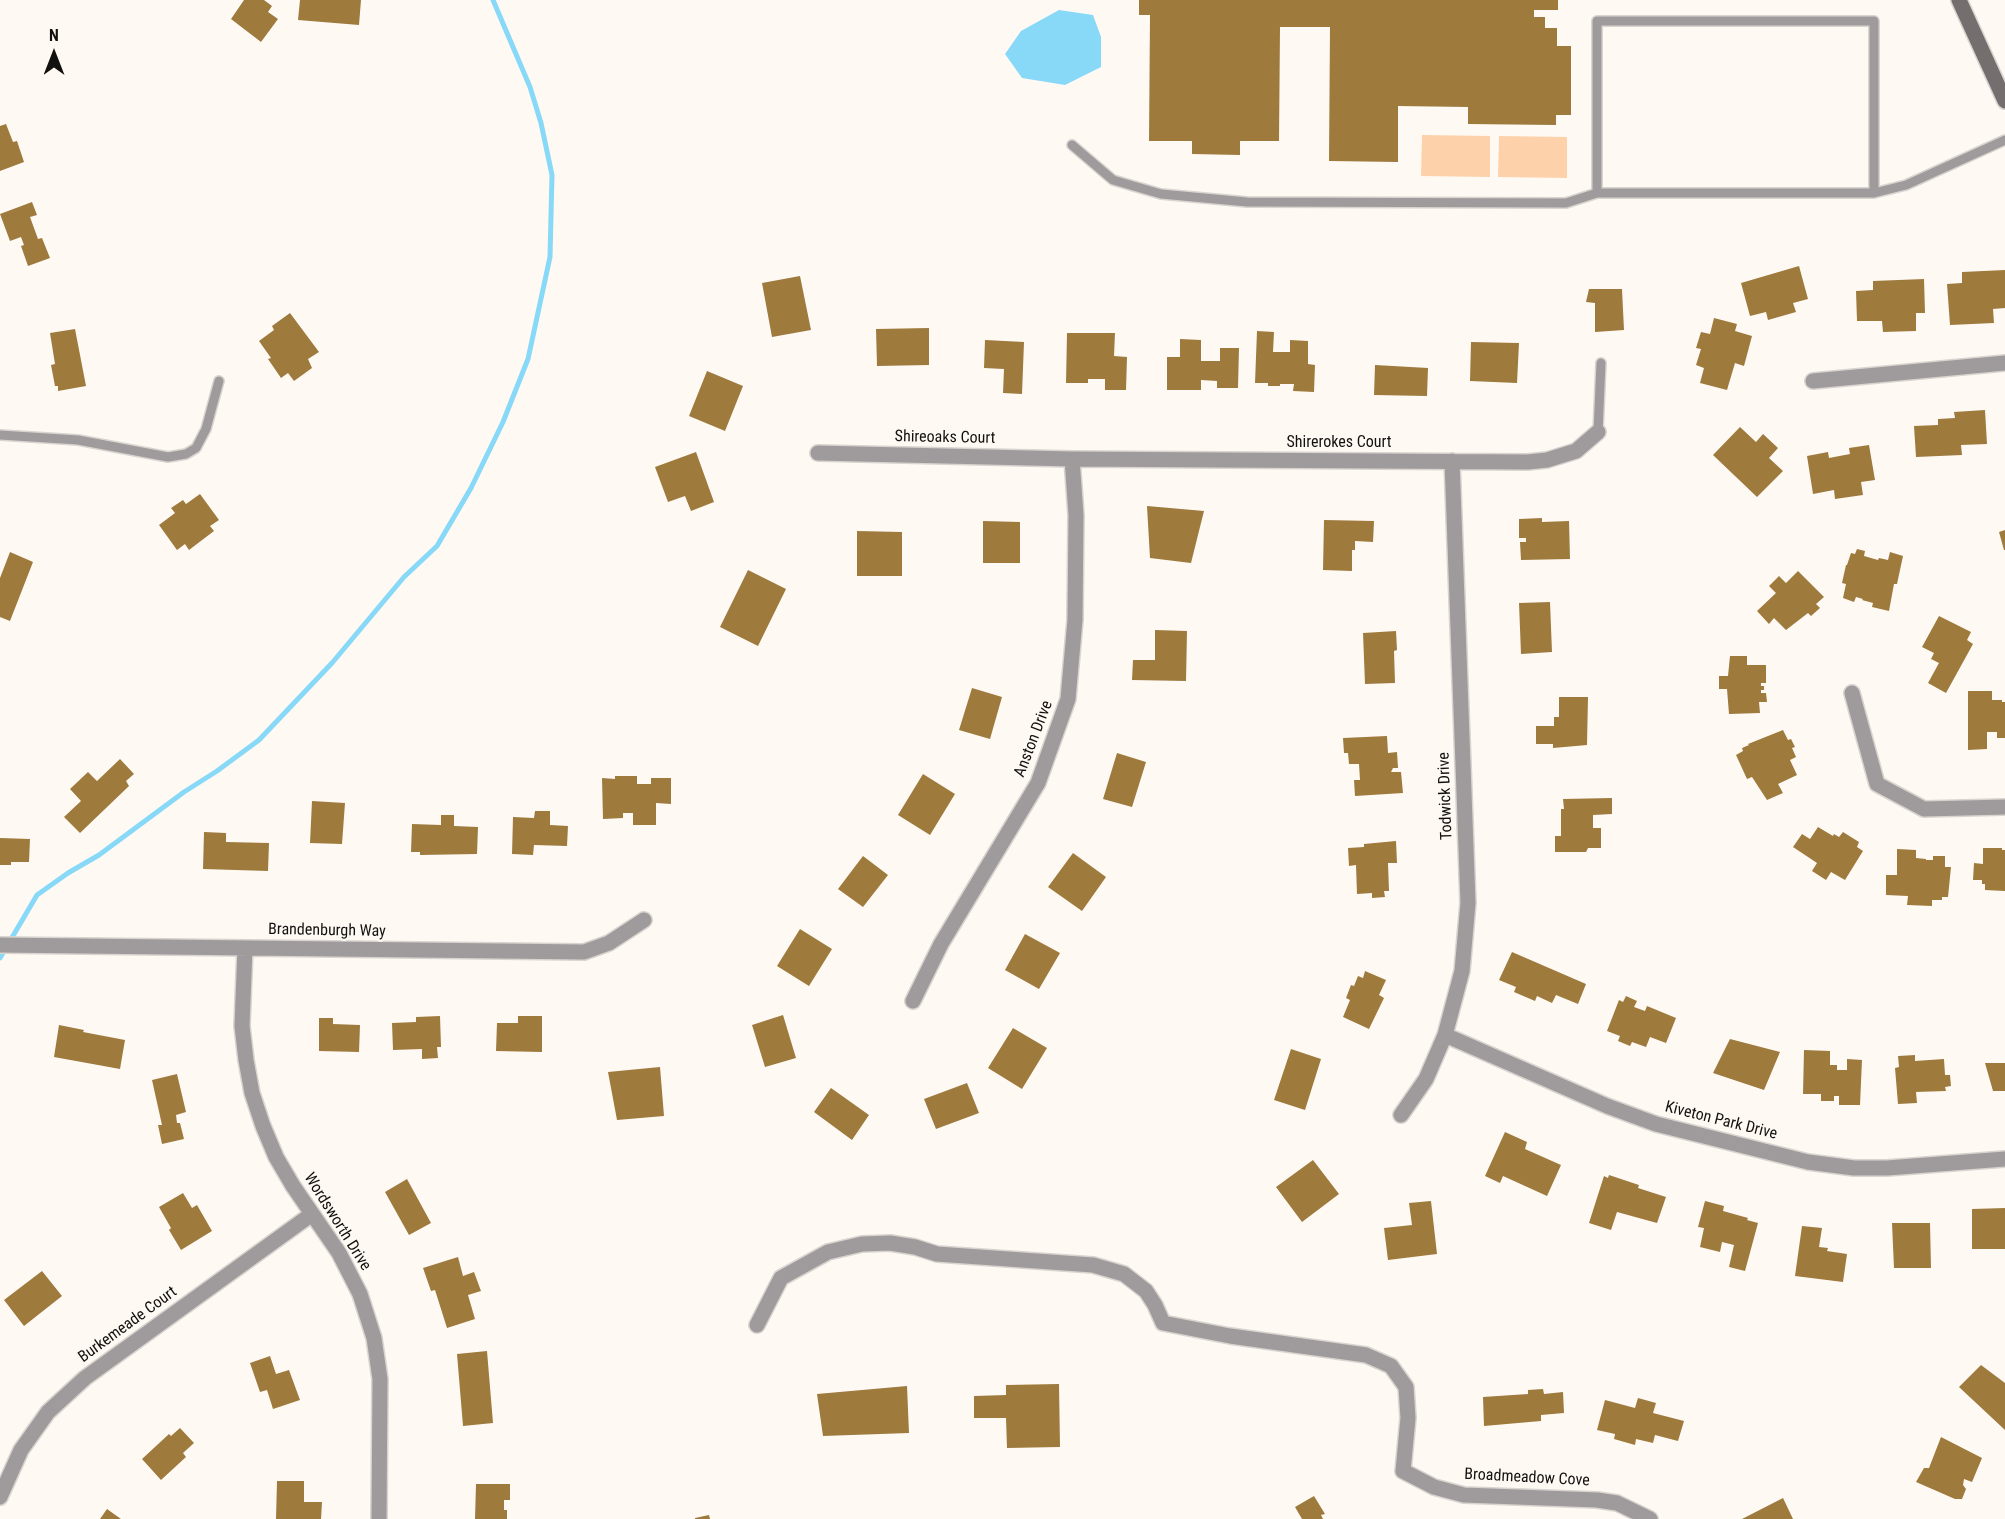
<!DOCTYPE html>
<html>
<head>
<meta charset="utf-8">
<style>
  body { margin:0 }
  #map { position:relative; width:2005px; height:1519px; overflow:hidden; background:#fff9f4; font-family:"Roboto Condensed",sans-serif }
  canvas { display:block }
  .north { position:absolute; left:24px; top:24px; width:60px; height:60px; -webkit-text-stroke:4px #fff9f4; paint-order:stroke; rotate:0deg; font-size:16px; font-weight:700; line-height:24px; text-align:center; color:#13110f }
  .north::after { content:''; display:block; margin:auto; width:21px; height:27px; background:#13110f; clip-path:polygon(50% 0,100% 100%,50% 72%,0 100%) }
</style>
</head>
<body>
<div id="map">
<canvas width="2005" height="1519"></canvas>
<div class="north">N</div>
</div>
<script>
const ctx = document.querySelector('canvas').getContext('2d');
ctx.lineJoin = 'round';
function fillPath(path, color) {
  ctx.fillStyle = color;
  ctx.fill(path, 'evenodd');
}
function toPath(rows) {
  const path = new Path2D();
  for (const r of rows) {
    path.moveTo(r[0], r[1]);
    for (let i = 2; i < r.length; i += 2) path.lineTo(r[i], r[i + 1]);
  }
  return path;
}
function trace(path, color, width, dash) {
  ctx.strokeStyle = color;
  ctx.lineWidth = width;
  ctx.lineCap = dash ? 'butt' : 'round';
  ctx.setLineDash(dash || []);
  ctx.stroke(path);
}
function label(font, color, halo, rows, align = 'center') {
  ctx.font = font + ' "Roboto Condensed",sans-serif';
  ctx.lineWidth = 4.5;
  ctx.setLineDash([]);
  ctx.textBaseline = 'middle';
  ctx.strokeStyle = halo;
  ctx.fillStyle = color;
  for (const [text, x, y, turn = 0] of rows) {
    ctx.save();
    ctx.translate(x, y);
    ctx.rotate((+turn || 0) * Math.PI / 180);
    ctx.textAlign = isNaN(turn) ? turn : align;
    if (halo) ctx.strokeText(text, 0, 0);
    ctx.fillText(text, 0, 0);
    ctx.restore();
  }
}
const green = toPath([
  [1422,135,1490,136,1490,177,1421,176],
  [1499,136,1567,137,1567,178,1498,177]
]);
const water = toPath([
  [1059,10,1093,15,1101,37,1101,67,1065,85,1022,78,1005,54,1021,31]
]);
const stream = toPath([
  [0,958,37,895,68,873,99,855,184,792,217,771,259,740,332,663,404,577,437,546,471,488,503,422,528,359,550,257,552,175,541,123,530,87,493,0]
]);
const building = toPath([
  [244,0,264,0,272,6,268,12,278,19,261,42,231,19],
  [300,0,361,0,359,25,298,20],
  [1139,0,1558,0,1558,10,1534,10,1534,17,1545,17,1545,28,1557,28,1557,46,1571,46,1571,115,1556,115,1556,125,1468,124,1468,107,1398,106,1398,162,1329,161,1330,27,1280,27,1279,141,1240,141,1240,155,1192,154,1192,141,1149,141,1150,15,1139,15],
  [6,124,13,142,17,141,24,162,0,171,0,126],
  [32,202,37,215,30,217,38,239,42,238,50,258,28,266,21,246,24,245,21,237,10,241,0,214],
  [1799,266,1808,299,1793,303,1796,312,1768,320,1766,312,1750,316,1741,283],
  [2005,270,2005,308,1993,309,1994,323,1950,325,1947,284,1962,283,1962,272],
  [800,276,811,330,772,337,762,283],
  [1924,279,1925,313,1916,313,1916,331,1883,332,1882,321,1857,321,1856,291,1873,290,1873,281],
  [1589,289,1622,289,1624,330,1595,332,1595,303,1586,302],
  [290,313,319,352,308,359,312,368,294,381,288,373,281,378,268,359,271,358,259,341,274,330,272,326],
  [1714,318,1737,324,1735,331,1752,336,1744,366,1735,363,1727,390,1700,383,1704,368,1696,365,1701,349,1696,348,1701,332,1710,334],
  [929,328,929,365,877,366,876,329],
  [75,329,86,386,58,391,58,386,55,386,51,365,55,364,50,333],
  [1257,331,1274,332,1273,352,1290,352,1290,340,1308,341,1308,364,1315,365,1314,392,1293,391,1294,384,1280,384,1280,386,1268,386,1268,383,1255,383],
  [1067,333,1115,333,1114,356,1127,357,1126,390,1105,390,1105,379,1088,379,1088,383,1066,383],
  [1180,339,1201,340,1201,361,1220,361,1220,348,1239,348,1238,388,1217,388,1217,381,1201,380,1201,390,1167,390,1167,357,1180,357],
  [985,340,1024,342,1022,394,1003,393,1004,369,984,368],
  [1471,342,1519,343,1517,383,1470,381],
  [1375,365,1428,368,1427,396,1374,395],
  [707,371,743,386,725,431,689,416],
  [1985,410,1987,444,1961,445,1962,455,1916,457,1914,426,1938,425,1938,419,1955,418,1954,412],
  [1740,427,1756,442,1763,434,1778,448,1769,458,1783,471,1757,497,1713,455],
  [1869,445,1875,480,1861,482,1863,495,1835,499,1834,490,1813,494,1807,456,1828,452,1829,458,1850,454,1849,448],
  [696,452,714,502,691,511,685,496,668,502,655,467],
  [200,494,219,520,210,526,214,531,189,550,185,544,177,550,159,525,175,513,171,508,183,500,186,504],
  [1147,506,1204,511,1191,563,1150,558],
  [1542,518,1542,522,1569,521,1570,559,1521,560,1520,542,1526,542,1526,538,1519,538,1519,519],
  [1324,520,1374,521,1373,542,1355,541,1355,550,1352,550,1352,571,1323,570],
  [983,521,1020,522,1020,563,983,563],
  [2005,530,2005,550,2004,550,1999,532],
  [857,531,902,532,902,576,857,576],
  [1857,549,1865,551,1864,556,1878,560,1879,558,1888,560,1890,552,1903,556,1897,584,1894,584,1889,611,1872,607,1873,603,1862,600,1863,599,1856,597,1854,602,1843,598,1846,584,1842,583,1846,565,1847,565,1851,553,1855,554],
  [10,552,33,562,10,621,0,617,0,578],
  [748,570,786,589,758,646,720,627],
  [1798,571,1824,597,1816,604,1820,608,1811,616,1808,613,1786,630,1774,618,1769,624,1757,611,1776,593,1769,586,1779,576,1786,583],
  [1550,602,1552,652,1521,654,1519,603],
  [1939,616,1971,632,1967,640,1973,644,1946,693,1928,683,1939,663,1931,659,1934,653,1922,647],
  [1155,630,1187,631,1186,681,1132,680,1133,660,1155,660],
  [1396,631,1397,650,1394,651,1395,683,1365,684,1363,633],
  [1730,656,1747,656,1747,665,1766,665,1766,683,1761,683,1761,686,1764,686,1764,690,1761,690,1761,693,1766,693,1767,702,1759,702,1760,713,1729,714,1727,689,1719,689,1719,676,1728,676],
  [972,688,1002,697,990,739,959,730],
  [1968,691,1992,691,1992,700,2002,700,2002,702,2005,702,2005,738,1997,738,1997,732,1987,732,1987,749,1968,750],
  [1559,697,1588,697,1587,745,1553,748,1553,744,1536,744,1536,726,1554,726,1554,717,1559,717],
  [1783,730,1788,740,1791,739,1795,747,1792,748,1796,757,1790,760,1797,775,1778,784,1783,793,1767,800,1752,777,1747,779,1736,755,1743,751,1742,748,1749,745,1748,744],
  [1387,736,1388,753,1397,752,1398,768,1393,768,1391,772,1401,772,1403,793,1355,796,1354,780,1360,780,1359,764,1349,764,1348,753,1344,753,1343,738],
  [1117,753,1146,762,1132,807,1103,799],
  [120,759,134,774,126,781,129,786,80,833,64,817,81,801,70,789,88,772,97,781],
  [923,774,955,794,930,835,898,815],
  [615,776,637,776,637,784,651,784,651,778,671,778,671,804,656,803,656,825,633,825,633,813,623,813,623,818,603,819,602,778,615,779],
  [1612,798,1612,814,1593,815,1593,828,1601,828,1601,848,1588,848,1586,852,1555,852,1555,836,1561,836,1561,809,1564,809,1563,799],
  [312,801,345,803,342,844,310,843],
  [535,811,550,811,550,825,568,826,567,846,534,845,533,855,512,854,513,817,534,818],
  [441,815,454,815,454,826,478,827,477,854,420,855,420,852,411,852,412,824,441,825],
  [1818,827,1833,836,1834,834,1839,837,1843,832,1859,842,1857,847,1863,851,1845,880,1831,872,1826,880,1812,871,1817,863,1793,847,1802,834,1810,839],
  [204,832,226,833,226,842,269,843,268,871,203,869],
  [0,838,30,839,29,862,11,862,11,865,0,865],
  [1396,841,1397,863,1388,863,1389,891,1384,891,1385,897,1372,898,1372,893,1357,894,1356,865,1349,866,1348,848,1364,847,1364,844],
  [1983,848,2002,848,2002,850,2005,850,2005,891,1985,890,1985,884,1982,884,1982,880,1973,880,1974,863,1983,864],
  [1897,849,1916,850,1916,858,1926,859,1926,860,1933,860,1933,856,1945,856,1945,867,1951,867,1948,897,1942,897,1942,900,1932,900,1932,906,1907,905,1908,896,1886,895,1886,875,1897,875],
  [1073,853,1106,877,1082,911,1048,887],
  [863,856,888,875,863,907,838,889],
  [800,929,832,949,809,986,777,966],
  [1025,934,1060,953,1039,989,1005,970],
  [1512,952,1586,984,1578,1004,1556,995,1552,1003,1537,996,1535,1001,1514,992,1516,987,1499,980],
  [1365,971,1386,980,1379,995,1384,998,1369,1029,1343,1017,1350,1000,1346,998,1351,985,1354,986,1358,976,1363,978],
  [1626,996,1637,1001,1634,1007,1645,1011,1647,1006,1676,1018,1666,1043,1650,1037,1646,1047,1632,1042,1630,1046,1618,1041,1620,1036,1607,1031,1619,1000,1623,1002],
  [783,1015,796,1058,765,1067,752,1025],
  [440,1016,441,1047,437,1047,438,1058,422,1059,422,1049,393,1050,392,1023,416,1022,416,1017],
  [518,1016,542,1016,542,1052,496,1051,497,1023,518,1023],
  [319,1018,333,1018,333,1024,360,1025,359,1052,319,1051],
  [59,1025,84,1030,83,1032,125,1040,120,1069,54,1057],
  [1013,1028,1047,1048,1022,1089,988,1068],
  [1730,1039,1780,1052,1764,1090,1713,1073],
  [1291,1049,1321,1059,1305,1110,1274,1100],
  [1804,1050,1830,1051,1830,1065,1837,1065,1837,1070,1847,1070,1847,1059,1862,1060,1860,1105,1839,1105,1839,1096,1834,1096,1834,1101,1821,1101,1821,1094,1803,1094],
  [1915,1055,1915,1061,1944,1059,1945,1075,1950,1075,1951,1086,1945,1087,1946,1091,1916,1092,1917,1103,1898,1104,1895,1068,1899,1067,1898,1056],
  [1985,1063,2005,1063,2005,1091,1993,1091],
  [660,1067,664,1116,617,1120,608,1072],
  [177,1074,186,1112,176,1115,177,1123,180,1123,184,1139,162,1144,158,1125,162,1125,152,1080],
  [967,1083,979,1113,936,1129,924,1099],
  [831,1088,869,1115,852,1140,814,1112],
  [1505,1132,1527,1142,1525,1149,1561,1165,1547,1196,1503,1176,1500,1183,1485,1176],
  [1313,1160,1339,1194,1302,1222,1276,1187],
  [1609,1175,1639,1185,1638,1188,1666,1197,1657,1223,1617,1212,1611,1230,1589,1223,1604,1176,1608,1178],
  [407,1179,431,1223,409,1235,385,1192],
  [183,1193,192,1208,197,1205,212,1231,181,1250,169,1230,171,1228,159,1207],
  [1431,1201,1437,1254,1388,1260,1384,1228,1412,1225,1409,1203],
  [1705,1201,1724,1206,1723,1211,1748,1218,1747,1220,1758,1223,1745,1271,1729,1267,1734,1245,1722,1242,1720,1252,1700,1247,1704,1228,1698,1227],
  [2005,1208,2005,1249,1972,1249,1972,1209],
  [1892,1223,1930,1223,1931,1268,1894,1268],
  [1802,1226,1822,1228,1819,1247,1828,1248,1827,1251,1847,1254,1843,1282,1795,1276],
  [458,1257,463,1276,474,1272,481,1291,468,1295,475,1319,447,1328,435,1290,431,1291,423,1268],
  [42,1271,62,1296,24,1326,4,1300],
  [487,1351,493,1423,463,1426,457,1354],
  [270,1356,276,1374,289,1370,300,1400,273,1409,267,1390,260,1392,250,1363],
  [1981,1365,2005,1383,2005,1430,1959,1387],
  [1059,1384,1060,1447,1007,1448,1006,1418,974,1418,974,1396,1006,1395,1006,1385],
  [907,1386,909,1433,823,1436,817,1394],
  [1543,1389,1544,1394,1563,1392,1564,1413,1541,1415,1541,1421,1484,1426,1483,1397,1528,1394,1528,1390],
  [1638,1398,1656,1403,1653,1413,1684,1421,1678,1441,1655,1435,1653,1443,1636,1439,1635,1445,1614,1439,1615,1434,1597,1430,1605,1400,1635,1408],
  [180,1428,194,1443,183,1453,186,1457,161,1480,142,1459,169,1434,171,1436],
  [1941,1437,1982,1458,1972,1482,1964,1479,1963,1485,1966,1489,1962,1499,1955,1499,1916,1482,1924,1468,1929,1468],
  [277,1481,304,1481,304,1502,322,1502,321,1519,276,1519],
  [476,1484,510,1484,510,1500,504,1500,504,1510,507,1510,507,1519,475,1519],
  [1314,1496,1325,1514,1321,1515,1323,1519,1302,1519,1295,1507],
  [1783,1498,1793,1519,1742,1519],
  [107,1509,121,1519,100,1519],
  [709,1515,710,1519,695,1519,695,1518]
]);
const lane = toPath([
  [1072,145,1113,180,1161,194,1247,202,1566,203,1597,193],
  [1874,193,1874,21,1597,21,1597,193,1874,193,1906,185,2005,140],
  [1598,432,1601,363],
  [0,435,78,440,168,457,186,454,196,448,206,429,219,381]
]);
const street = toPath([
  [1813,381,2005,363],
  [818,453,1072,459,1528,462,1547,460,1576,451,1598,432],
  [1852,693,1877,784,1924,809,2005,807],
  [0,945,584,952,609,943,644,920],
  [245,948,242,1026,246,1060,252,1093,263,1126,276,1157,293,1186,339,1253,360,1294,374,1338,380,1379,379,1519],
  [913,1001,941,944,1038,783,1068,699,1075,620,1076,515,1072,459],
  [1445,1035,1607,1106,1656,1124,1808,1162,1854,1168,1887,1168,2005,1159],
  [1401,1115,1426,1079,1445,1035,1462,971,1468,903,1452,461],
  [757,1325,781,1278,828,1252,862,1244,890,1243,915,1247,937,1254,1093,1265,1124,1274,1146,1291,1155,1305,1163,1323,1230,1336,1366,1355,1391,1366,1406,1387,1408,1418,1403,1471,1434,1487,1464,1495,1597,1500,1617,1503,1650,1519],
  [0,1497,21,1450,48,1412,85,1378,312,1214]
]);
const secondary = toPath([
  [1959,0,2005,101]
]);
const streetNames = [
  ["Shireoaks Court",945,438,1],
  ["Shirerokes Court",1339,443],
  ["Anston Drive",1034,739,-69],
  ["Todwick Drive",1446,796,-92],
  ["Brandenburgh Way",327,931,1],
  ["Kiveton Park Drive",1721,1121,14],
  ["Wordsworth Drive",337,1222,58],
  ["Burkemeade Court",128,1325,-36],
  ["Broadmeadow Cove",1527,1478,3]
];
fillPath(green, '#fdd2aa');
fillPath(water, '#87d9f7');
trace(stream, '#87d9f7', 5);
fillPath(building, '#9e7a3d');
trace(lane, '#d9d4cf', 12);
trace(street, '#d9d4cf', 18);
trace(secondary, '#d9d4cf', 18);
trace(lane, '#9f9b9c', 9);
trace(street, '#9f9b9c', 15);
trace(secondary, '#746e6f', 15);
label('16px', '#13110f', '#fff9f4', streetNames);
</script>
</body>
</html>
